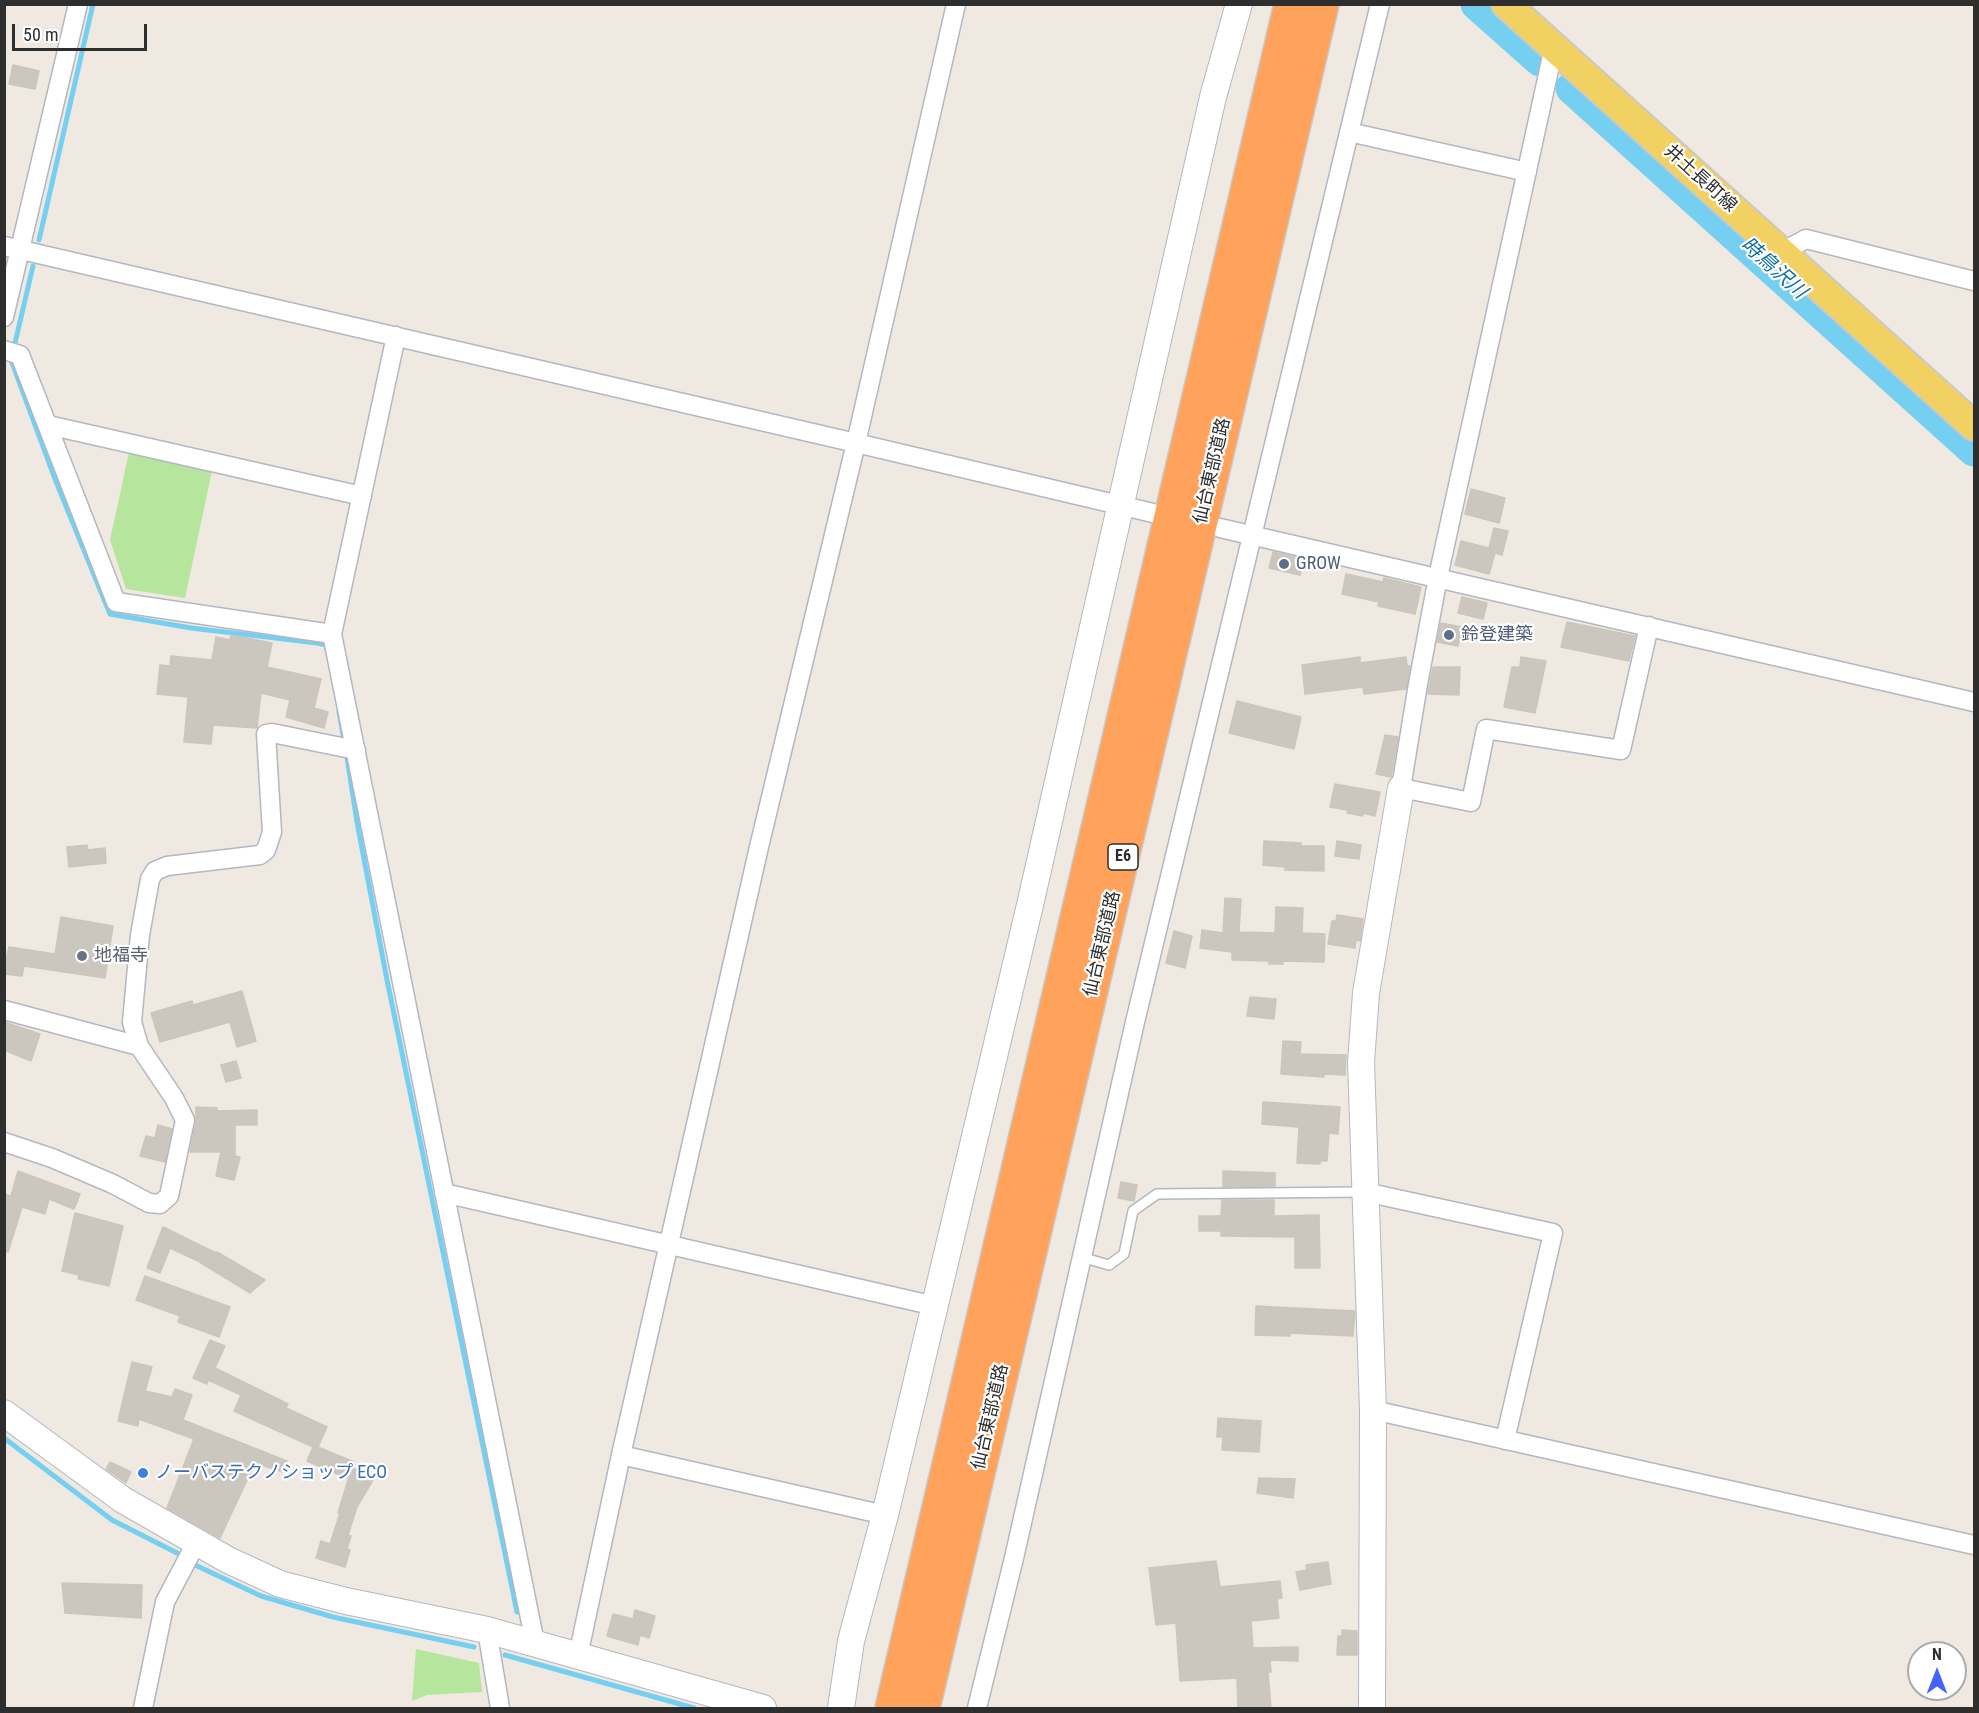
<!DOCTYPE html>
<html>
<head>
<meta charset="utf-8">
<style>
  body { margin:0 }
  #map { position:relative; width:1979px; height:1713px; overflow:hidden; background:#efe9e1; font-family:"Roboto Condensed",sans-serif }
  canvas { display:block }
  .frame { position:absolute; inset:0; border:6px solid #2e2e2e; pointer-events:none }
  .north { position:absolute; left:1907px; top:1641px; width:60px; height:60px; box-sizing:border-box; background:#fff; border:2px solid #ababab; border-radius:50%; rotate:0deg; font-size:16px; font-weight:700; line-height:24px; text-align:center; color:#2e2e2e }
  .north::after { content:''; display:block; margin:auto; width:21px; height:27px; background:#4264fb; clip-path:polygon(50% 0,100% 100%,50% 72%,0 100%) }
  .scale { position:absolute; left:12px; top:24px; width:135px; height:27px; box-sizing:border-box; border:3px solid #2e2e2e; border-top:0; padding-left:8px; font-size:18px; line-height:21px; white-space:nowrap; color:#2e2e2e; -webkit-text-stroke:4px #fff; paint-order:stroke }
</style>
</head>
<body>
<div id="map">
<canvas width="1979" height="1713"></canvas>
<div class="frame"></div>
<div class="north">N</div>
<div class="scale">50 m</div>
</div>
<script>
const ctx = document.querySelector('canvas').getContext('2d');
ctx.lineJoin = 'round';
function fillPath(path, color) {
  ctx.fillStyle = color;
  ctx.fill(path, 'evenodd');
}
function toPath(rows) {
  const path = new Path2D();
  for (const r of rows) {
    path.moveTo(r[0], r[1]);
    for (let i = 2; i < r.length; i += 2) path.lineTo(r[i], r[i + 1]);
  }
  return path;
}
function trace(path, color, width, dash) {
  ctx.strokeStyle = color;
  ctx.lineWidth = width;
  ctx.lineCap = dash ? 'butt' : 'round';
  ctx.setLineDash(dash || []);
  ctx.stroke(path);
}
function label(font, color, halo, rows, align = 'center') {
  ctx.font = font + ' "Roboto Condensed","Noto Sans JP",sans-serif';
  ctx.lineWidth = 4.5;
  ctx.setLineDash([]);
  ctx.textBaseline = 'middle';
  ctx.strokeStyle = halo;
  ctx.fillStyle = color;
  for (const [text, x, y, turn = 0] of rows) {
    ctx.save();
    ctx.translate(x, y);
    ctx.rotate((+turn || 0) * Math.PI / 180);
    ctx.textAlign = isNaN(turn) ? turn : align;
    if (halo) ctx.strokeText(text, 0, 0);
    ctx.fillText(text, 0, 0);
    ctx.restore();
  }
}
const green = toPath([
  [129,452,212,471,185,598,126,589,110,540],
  [416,1649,479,1663,482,1692,427,1695,412,1701]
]);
const stream = toPath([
  [39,240,93,4],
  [15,343,33,266],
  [11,360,55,479,110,614,191,628,317,643,326,645,327,650],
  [339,712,344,740],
  [347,757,357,822,387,980,517,1612],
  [4,1438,112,1520,181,1555,195,1565,261,1596,333,1617,474,1647],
  [505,1655,694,1708]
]);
const river = toPath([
  [1477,4,1540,60],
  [1572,88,1974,450]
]);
const building = toPath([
  [13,65,39,71,35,89,9,84,13,65],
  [1471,489,1505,498,1499,523,1465,514,1471,489],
  [1494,528,1508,531,1502,555,1495,553,1489,574,1455,565,1461,541,1489,548,1494,528],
  [1273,552,1303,559,1300,575,1269,568,1273,552],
  [1346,574,1383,582,1384,578,1421,587,1415,614,1378,606,1379,602,1342,594,1346,574],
  [1462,597,1487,603,1483,619,1458,613,1462,597],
  [1567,622,1635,636,1629,661,1561,647,1567,622],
  [1441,623,1462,627,1458,646,1437,642,1441,623],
  [231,635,272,643,267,667,321,679,314,708,328,712,324,728,286,717,290,700,261,693,257,728,213,725,211,744,184,742,188,697,157,694,160,665,170,666,171,656,212,660,216,637,230,640,231,635],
  [1360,657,1360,663,1406,657,1407,666,1410,666,1406,689,1364,694,1363,687,1305,694,1302,665,1360,657],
  [1521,657,1546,661,1535,713,1504,707,1512,667,1520,667,1521,657],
  [1433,667,1460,667,1459,695,1428,694,1433,667],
  [1237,701,1301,717,1294,749,1229,733,1237,701],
  [1385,735,1398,737,1391,777,1376,774,1385,735],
  [1335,784,1380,792,1375,816,1363,813,1363,816,1347,813,1348,810,1330,807,1335,784],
  [1264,841,1301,843,1301,846,1324,846,1324,871,1285,870,1285,867,1263,865,1264,841],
  [1337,841,1361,845,1359,859,1335,856,1337,841],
  [87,845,88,850,105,848,106,863,69,867,67,847,87,845],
  [1225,898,1241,899,1239,932,1275,933,1276,907,1303,908,1302,933,1325,934,1324,962,1283,961,1283,964,1269,964,1269,961,1232,960,1232,952,1200,948,1202,930,1223,933,1225,898],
  [1337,915,1363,919,1360,941,1356,940,1355,948,1328,944,1332,921,1336,921,1337,915],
  [61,917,113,926,105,978,24,966,22,976,4,974,4,960,6,960,9,947,55,954,61,917],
  [1174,931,1192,936,1185,968,1166,963,1174,931],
  [242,991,256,1041,237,1047,230,1022,160,1042,151,1013,192,1001,193,1005,242,991],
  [1250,997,1276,999,1274,1019,1247,1016,1250,997],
  [4,1022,40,1034,31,1061,4,1050,4,1022],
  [1283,1041,1301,1042,1300,1054,1346,1055,1345,1075,1324,1074,1324,1077,1281,1074,1283,1041],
  [236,1061,241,1078,226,1082,221,1065,236,1061],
  [1263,1102,1340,1107,1338,1134,1329,1133,1327,1161,1320,1161,1320,1164,1297,1163,1299,1127,1262,1124,1263,1102],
  [196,1107,217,1108,217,1111,257,1110,257,1125,235,1125,235,1156,240,1157,234,1180,216,1176,221,1152,190,1152,196,1122,196,1107],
  [158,1125,172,1129,165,1162,140,1156,146,1136,155,1138,158,1125],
  [18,1171,80,1194,74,1209,49,1199,45,1214,22,1207,8,1252,4,1251,4,1194,11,1196,18,1171],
  [1223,1171,1275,1173,1275,1186,1223,1187,1223,1171],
  [1121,1182,1137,1185,1134,1201,1118,1198,1121,1182],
  [1222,1200,1274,1200,1274,1216,1319,1215,1320,1268,1295,1268,1295,1237,1221,1236,1221,1231,1199,1231,1199,1216,1221,1216,1222,1200],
  [75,1213,123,1226,109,1286,78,1279,79,1275,62,1271,75,1213],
  [163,1227,216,1253,217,1252,265,1280,250,1293,198,1261,170,1248,160,1273,147,1268,163,1227],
  [145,1276,230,1307,219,1337,178,1322,180,1316,136,1300,145,1276],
  [1256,1306,1355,1311,1353,1336,1290,1333,1290,1336,1255,1335,1256,1306],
  [210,1340,225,1346,215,1368,288,1404,286,1408,327,1427,318,1447,354,1462,347,1478,307,1461,313,1447,234,1411,241,1395,208,1380,207,1384,193,1378,210,1340],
  [132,1362,152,1367,145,1391,172,1397,175,1389,192,1395,183,1420,287,1461,283,1472,255,1463,220,1538,167,1508,194,1439,139,1419,138,1426,118,1421,132,1362],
  [1218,1418,1261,1421,1259,1452,1222,1450,1223,1437,1217,1437,1218,1418],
  [110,1462,131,1472,126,1483,106,1469,110,1462],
  [352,1467,373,1480,357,1507,348,1535,351,1536,347,1549,350,1550,345,1567,316,1558,321,1541,330,1544,340,1513,338,1513,352,1467],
  [1259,1478,1295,1479,1293,1498,1257,1493,1259,1478],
  [1216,1561,1220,1587,1280,1581,1282,1598,1277,1599,1279,1618,1251,1621,1253,1648,1298,1647,1298,1661,1270,1660,1271,1672,1268,1672,1271,1708,1238,1708,1237,1678,1180,1681,1176,1623,1156,1625,1149,1568,1216,1561],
  [1328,1562,1331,1584,1300,1590,1296,1572,1307,1570,1306,1565,1328,1562],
  [62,1583,142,1585,141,1618,65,1613,62,1583],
  [635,1610,655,1616,649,1638,640,1635,638,1645,607,1636,613,1614,633,1619,635,1610],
  [1342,1630,1357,1631,1357,1655,1337,1655,1338,1636,1342,1636,1342,1630]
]);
const lane = toPath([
  [1081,1257,1109,1265,1124,1254,1133,1211,1157,1194,1363,1192]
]);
const street = toPath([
  [956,4,856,443,1153,513],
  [1554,47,1438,577,1418,684,1401,788,1471,802,1486,729,1621,750,1649,626],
  [1349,132,1527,172],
  [4,246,856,443,759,847,621,1455,578,1656],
  [1782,252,1806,239,1974,281],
  [4,317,78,4],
  [396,336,332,634,535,1643],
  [4,350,20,355,116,602,332,634],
  [48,425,362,496],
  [1220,528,1974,702],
  [4,1010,139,1046,174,1098,185,1120,169,1196,160,1204,149,1203,113,1184,52,1158,4,1142],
  [139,1046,132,1022,140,935,150,879,155,871,167,866,260,855,266,850,272,832,266,734,272,733,356,750],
  [1365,1192,1553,1233,1505,1440],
  [444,1193,935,1306],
  [1373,1410,1974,1545],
  [621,1455,885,1515],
  [487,1630,500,1708],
  [143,1708,165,1602,196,1543],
  [977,1708,1014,1558,1135,1022,1380,4]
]);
const secondary = toPath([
  [4,1413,123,1500,228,1560,280,1584,346,1601,487,1630,763,1708],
  [841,1708,851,1641,885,1515,1030,905,1213,97,1239,4],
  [1372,1708,1373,1410,1361,1062,1366,993,1401,788]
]);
const primary = toPath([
  [1506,4,1974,426]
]);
const highway = toPath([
  [892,1708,1291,4],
  [923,1708,1322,4]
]);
const markers = [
  [1284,564,6,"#5c6f8a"],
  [1449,635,6,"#5c6f8a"],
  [82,956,6,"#6b7280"],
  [143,1473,6,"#3f7fe0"]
];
const shields = [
  [1123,857,30]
];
const shieldNames = [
  ["E6",1123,857]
];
const streetNames = [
  ["井土長町線",1700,179,42],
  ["仙台東部道路",1213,471,-77],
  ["仙台東部道路",1103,944,-77],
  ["仙台東部道路",991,1417,-77]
];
const serviceNames = [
  ["GROW",1296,564],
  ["鈴登建築",1461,635]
];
const worshipNames = [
  ["地福寺",94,956]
];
const shopNames = [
  ["ノーバステクノショップ ECO",155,1473]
];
const waterNames = [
  ["時鳥沢川",1773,269,42]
];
fillPath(green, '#b6e59e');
trace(stream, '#75cff0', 5);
trace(river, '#75cff0', 33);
fillPath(building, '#cbc7bf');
trace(building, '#cbc5ba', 1.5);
trace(lane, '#b4b7c1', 12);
trace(street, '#b4b7c1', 21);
trace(secondary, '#b4b7c1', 28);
trace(primary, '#c9c9c9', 32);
trace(highway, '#c9c9c9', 36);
trace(lane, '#fff', 9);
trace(street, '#fff', 18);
trace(secondary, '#fff', 26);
trace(primary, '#f2d163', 28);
trace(highway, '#ffa35c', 33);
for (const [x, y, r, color] of markers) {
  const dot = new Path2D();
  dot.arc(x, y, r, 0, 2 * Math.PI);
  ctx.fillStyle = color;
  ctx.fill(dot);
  trace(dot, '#fff', 2);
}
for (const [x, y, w] of shields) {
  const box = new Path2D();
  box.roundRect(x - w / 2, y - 13, w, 26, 4.5);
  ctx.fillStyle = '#fff';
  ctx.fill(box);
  trace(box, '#2e2e2e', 1.5);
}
label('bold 16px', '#2e2e2e', null, shieldNames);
label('18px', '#2e2e2e', '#fff', streetNames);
label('18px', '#4e5e75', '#fff', serviceNames, 'left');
label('18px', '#5b616d', '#fff', worshipNames, 'left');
label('18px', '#366cbe', '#fff', shopNames, 'left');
label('italic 20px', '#0d6fa3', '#fff', waterNames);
</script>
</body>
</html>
